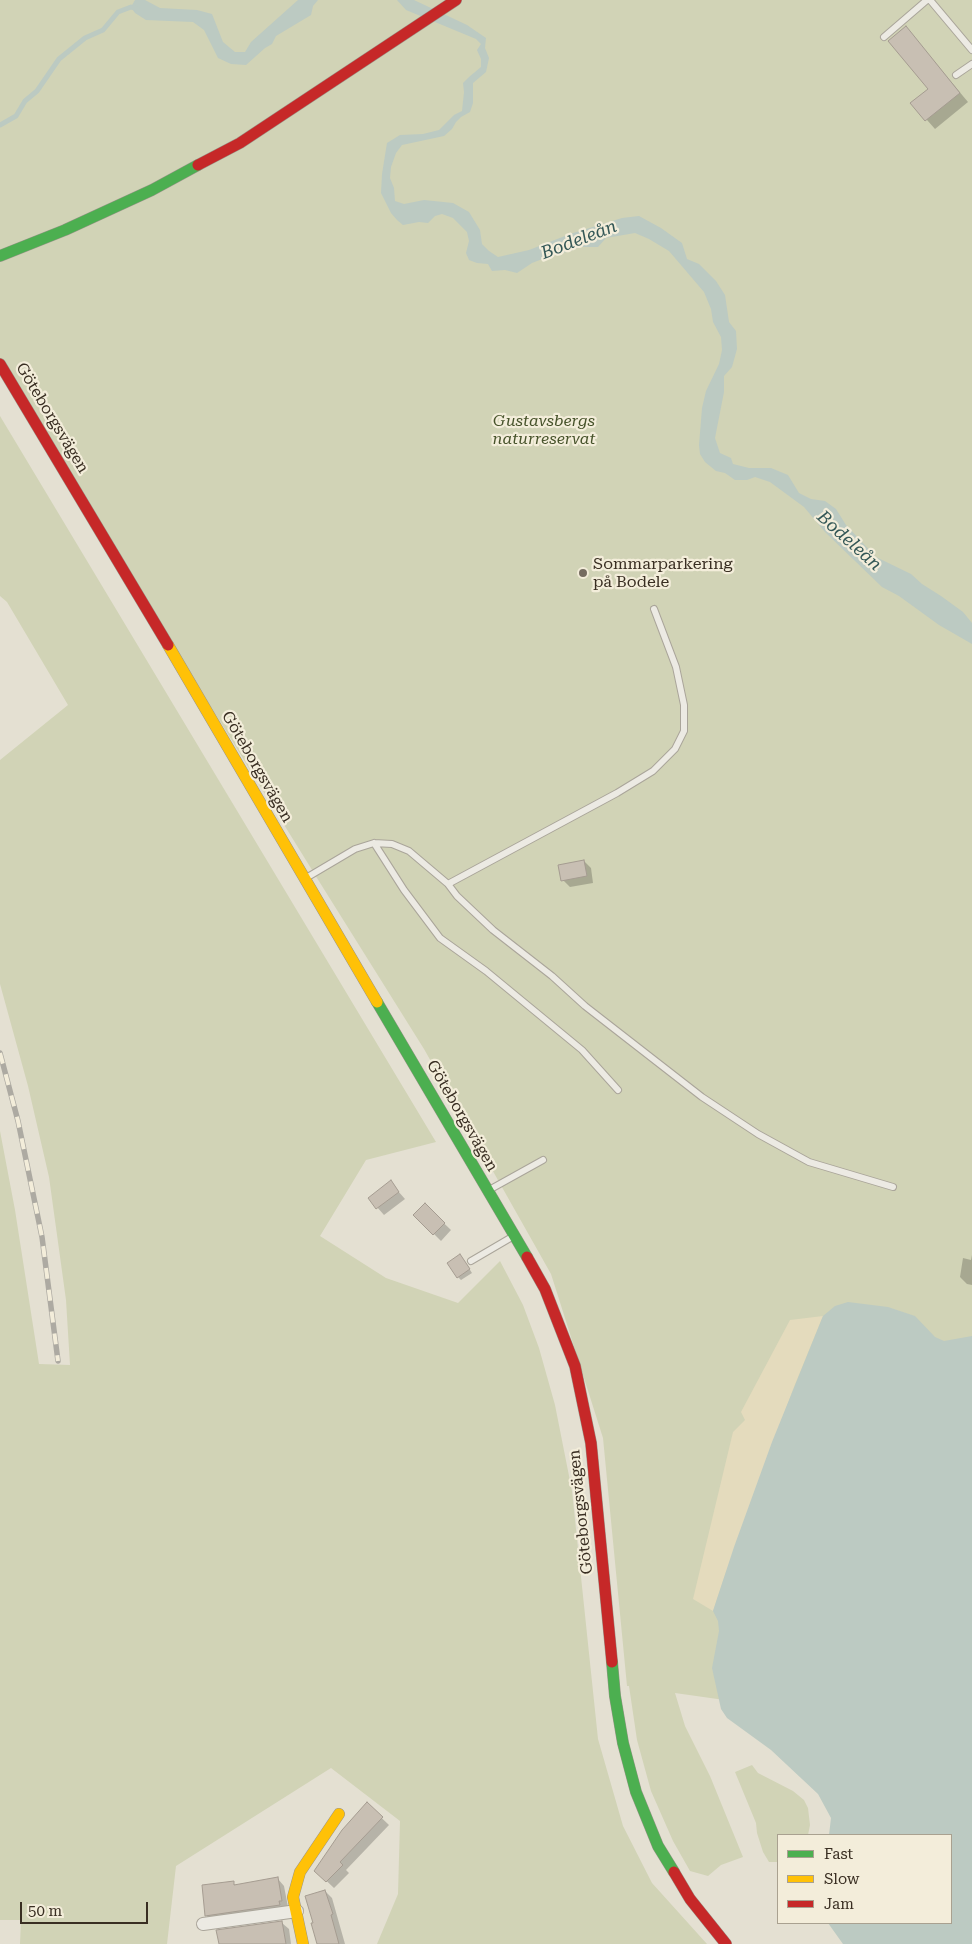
<!DOCTYPE html>
<html>
<head>
<meta charset="utf-8">
<style>
  body { margin:0 }
  #map { position:relative; width:972px; height:1944px; overflow:hidden; background:#e4e0d2; font-family:"Roboto Serif",serif }
  canvas { display:block }
  .legend { position:absolute; left:777px; top:1834px; width:175px; height:90px; box-sizing:border-box; background:#f3edda; border:1px solid #a9a190; margin:0; padding:6px 9px; list-style:none; font-size:15px; color:#392e22 }
  .legend li { display:flex; align-items:center; gap:10px; height:25px }
  .legend b { width:25px; border:1px solid #a9a190 }
  .scale { position:absolute; left:20px; top:1902px; width:128px; height:22px; box-sizing:border-box; border:2px solid #392e22; border-top:0; padding-left:6px; font-size:15px; line-height:18px; white-space:nowrap; color:#392e22; -webkit-text-stroke:4px #f3edda; paint-order:stroke }
</style>
</head>
<body>
<div id="map">
<canvas width="972" height="1944"></canvas>
<ul class="legend">
<li><b style="height:6px;background:#4caf50"></b>Fast</li>
<li><b style="height:6px;background:#ffc107"></b>Slow</li>
<li><b style="height:6px;background:#c62828"></b>Jam</li>
</ul>
<div class="scale">50 m</div>
</div>
<script>
const ctx = document.querySelector('canvas').getContext('2d');
ctx.lineJoin = 'round';
function fillPath(path, color) {
  ctx.fillStyle = color;
  ctx.fill(path, 'evenodd');
}
function toPath(rows) {
  const path = new Path2D();
  for (const r of rows) {
    path.moveTo(r[0], r[1]);
    for (let i = 2; i < r.length; i += 2) path.lineTo(r[i], r[i + 1]);
  }
  return path;
}
function trace(path, color, width, dash) {
  ctx.strokeStyle = color;
  ctx.lineWidth = width;
  ctx.lineCap = dash ? 'butt' : 'round';
  ctx.setLineDash(dash || []);
  ctx.stroke(path);
}
function label(font, color, halo, rows, align = 'center') {
  ctx.font = font + ' "Roboto Serif",serif';
  ctx.lineWidth = 4.5;
  ctx.setLineDash([]);
  ctx.textBaseline = 'middle';
  ctx.strokeStyle = halo;
  ctx.fillStyle = color;
  for (const [text, x, y, turn = 0] of rows) {
    ctx.save();
    ctx.translate(x, y);
    ctx.rotate((+turn || 0) * Math.PI / 180);
    ctx.textAlign = isNaN(turn) ? turn : align;
    if (halo) ctx.strokeText(text, 0, 0);
    ctx.fillText(text, 0, 0);
    ctx.restore();
  }
}
const green = toPath([
  [0,0,972,0,972,1735,675,1693,685,1726,710,1776,743,1857,721,1865,708,1876,690,1871,673,1841,651,1791,637,1740,629,1686,627,1686,603,1438,551,1274,424,1049,317,878,0,366],
  [0,416,436,1142,366,1160,320,1236,386,1278,458,1303,500,1261,523,1305,539,1348,555,1405,572,1491,598,1739,623,1826,652,1883,707,1944,377,1944,398,1894,400,1821,331,1768,176,1866,167,1944,20,1944,21,1920,0,1920,0,1131,15,1210,39,1364,70,1365,66,1300,49,1177,28,1086,0,984,0,760,68,705,7,602,0,596],
  [752,1765,758,1773,793,1791,804,1800,808,1808,810,1825,808,1835,778,1835,778,1862,769,1862,763,1852,757,1833,756,1823,735,1772]
]);
const sand = toPath([
  [823,1316,794,1387,724,1578,713,1611,693,1599,733,1432,745,1420,741,1412,790,1320]
]);
const water = toPath([
  [135,0,145,0,160,8,197,10,212,14,223,42,235,52,245,52,251,42,298,0,318,0,313,6,311,15,276,36,272,44,265,48,246,65,231,64,218,58,204,30,193,22,146,20,135,13,131,7],
  [397,0,414,0,467,25,486,38,485,48,489,58,486,72,473,83,473,103,470,112,461,117,456,122,452,129,444,136,402,145,396,153,391,167,390,178,394,188,395,201,404,204,424,200,453,203,469,212,480,230,482,244,489,251,498,257,529,250,570,234,622,218,639,216,661,228,682,243,687,259,699,264,716,281,725,295,729,322,736,331,737,349,732,367,724,376,724,392,715,438,720,453,731,458,733,464,749,468,771,468,788,475,799,493,811,499,825,501,836,509,846,525,876,557,911,574,922,584,941,596,963,612,972,623,972,644,939,625,899,596,882,587,825,532,804,507,770,482,755,477,747,480,735,480,725,473,716,471,705,462,700,454,699,445,702,408,706,391,719,364,722,350,721,337,713,322,711,309,704,292,669,251,649,239,635,233,606,238,598,247,580,247,568,252,558,253,532,263,517,273,505,270,492,271,488,264,477,263,469,260,466,253,469,241,467,232,453,218,442,214,435,216,428,223,419,222,403,225,397,220,391,213,381,193,382,174,387,143,400,135,423,134,439,130,454,115,462,111,464,92,463,83,469,77,481,67,481,59,477,50,481,44,476,39,406,10],
  [848,1302,888,1307,915,1316,935,1337,944,1341,972,1336,972,1944,843,1944,828,1923,951,1923,951,1835,829,1835,831,1818,818,1794,771,1750,727,1718,721,1709,712,1668,719,1631,718,1621,713,1611,734,1547,772,1442,823,1316,835,1306]
]);
const shadow = toPath([
  [906,28,968,102,935,129,912,103,929,89],
  [584,861,591,868,593,883,570,887,563,880],
  [390,1182,405,1199,384,1215,369,1198],
  [425,1205,451,1230,441,1241,415,1215],
  [972,1255,972,1285,967,1284,960,1277,963,1258,971,1260],
  [463,1259,472,1273,461,1280,458,1277],
  [367,1804,389,1825,346,1870,349,1873,334,1888,316,1871],
  [278,1879,284,1886,288,1907,213,1922,206,1915,233,1883,236,1886],
  [325,1891,332,1898,345,1944,318,1944,314,1924],
  [282,1923,289,1929,291,1944,220,1944]
]);
const stream = toPath([
  [0,125,16,116,25,101,37,91,59,59,85,38,103,30,118,12,131,7,137,9]
]);
const building = toPath([
  [906,26,960,93,925,121,910,103,928,89,888,41,906,26],
  [584,860,587,876,561,881,558,865,584,860],
  [391,1180,399,1192,376,1209,368,1198,391,1180],
  [425,1203,445,1223,433,1235,413,1215,425,1203],
  [460,1254,470,1269,457,1278,447,1263,460,1254],
  [367,1802,383,1817,340,1862,343,1865,326,1882,314,1871,342,1830,367,1802],
  [278,1877,282,1901,279,1901,280,1905,205,1916,202,1885,234,1881,234,1885,278,1877],
  [325,1890,333,1914,331,1915,339,1944,317,1944,311,1923,313,1923,305,1896,325,1890],
  [282,1921,286,1944,219,1944,216,1930,282,1921]
]);
const lane = toPath([
  [930,0,972,50],
  [884,37,927,0],
  [956,75,972,64],
  [374,843,404,890,440,938,486,971,582,1050,618,1090],
  [306,878,355,849,374,843,392,844,409,851,448,884,457,896,493,930,552,976,585,1006,702,1097,758,1134,809,1162,893,1187],
  [448,884,617,793,653,771,675,749,684,731,684,705,676,667,654,609],
  [489,1190,543,1160],
  [471,1261,512,1237]
]);
const street = toPath([
  [203,1924,297,1911]
]);
const fast = toPath([
  [0,256,65,230,152,190,198,165],
  [377,1002,527,1257],
  [612,1662,615,1696,623,1743,636,1792,658,1846,674,1872]
]);
const slow = toPath([
  [168,645,377,1002],
  [303,1944,293,1897,300,1872,339,1814]
]);
const jam = toPath([
  [198,165,240,143,456,0],
  [0,364,168,645],
  [527,1257,545,1289,575,1366,591,1443,612,1662],
  [674,1872,690,1899,726,1944]
]);
const rail = toPath([
  [0,1053,18,1121,42,1237,58,1361]
]);
const markers = [
  [583,573,5,"#756c60"]
];
const streetNames = [
  ["Göteborgsvägen",52,418,59],
  ["Göteborgsvägen",257,767,60],
  ["Göteborgsvägen",462,1116,60],
  ["Göteborgsvägen",581,1512,-96]
];
const parkNames = [
  ["Gustavsbergs",544,421],
  ["naturreservat",544,439]
];
const poiNames = [
  ["Sommarparkering",593,564],
  ["på Bodele",593,582]
];
const waterNames = [
  ["Bodeleån",579,240,-21],
  ["Bodeleån",849,541,42]
];
fillPath(green, '#d1d3b6');
fillPath(sand, '#e4dbbd');
fillPath(water, '#bccac2');
fillPath(shadow, '#0003');
trace(stream, '#bccac2', 5);
fillPath(building, '#c8bfb3');
trace(building, '#a59c91', 1);
trace(lane, '#aaa59a', 8);
trace(street, '#aaa59a', 14);
trace(fast, '#9a958a', 12);
trace(slow, '#9a958a', 12);
trace(jam, '#9a958a', 12);
trace(lane, '#eceae3', 6);
trace(street, '#eceae3', 12);
trace(fast, '#4caf50', 11);
trace(slow, '#ffc107', 11);
trace(jam, '#c62828', 11);
trace(rail, '#adaaa2', 5.5);
trace(rail, '#f3edda', 4, [11]);
for (const [x, y, r, color] of markers) {
  const dot = new Path2D();
  dot.arc(x, y, r, 0, 2 * Math.PI);
  ctx.fillStyle = color;
  ctx.fill(dot);
  trace(dot, '#f3edda', 2);
}
label('16px', '#392e22', '#f3edda', streetNames);
label('italic 16px', '#47532b', '#f3edda', parkNames);
label('16px', '#392e22', '#f3edda', poiNames, 'left');
label('italic 18px', '#335756', '#f3edda', waterNames);
</script>
</body>
</html>
